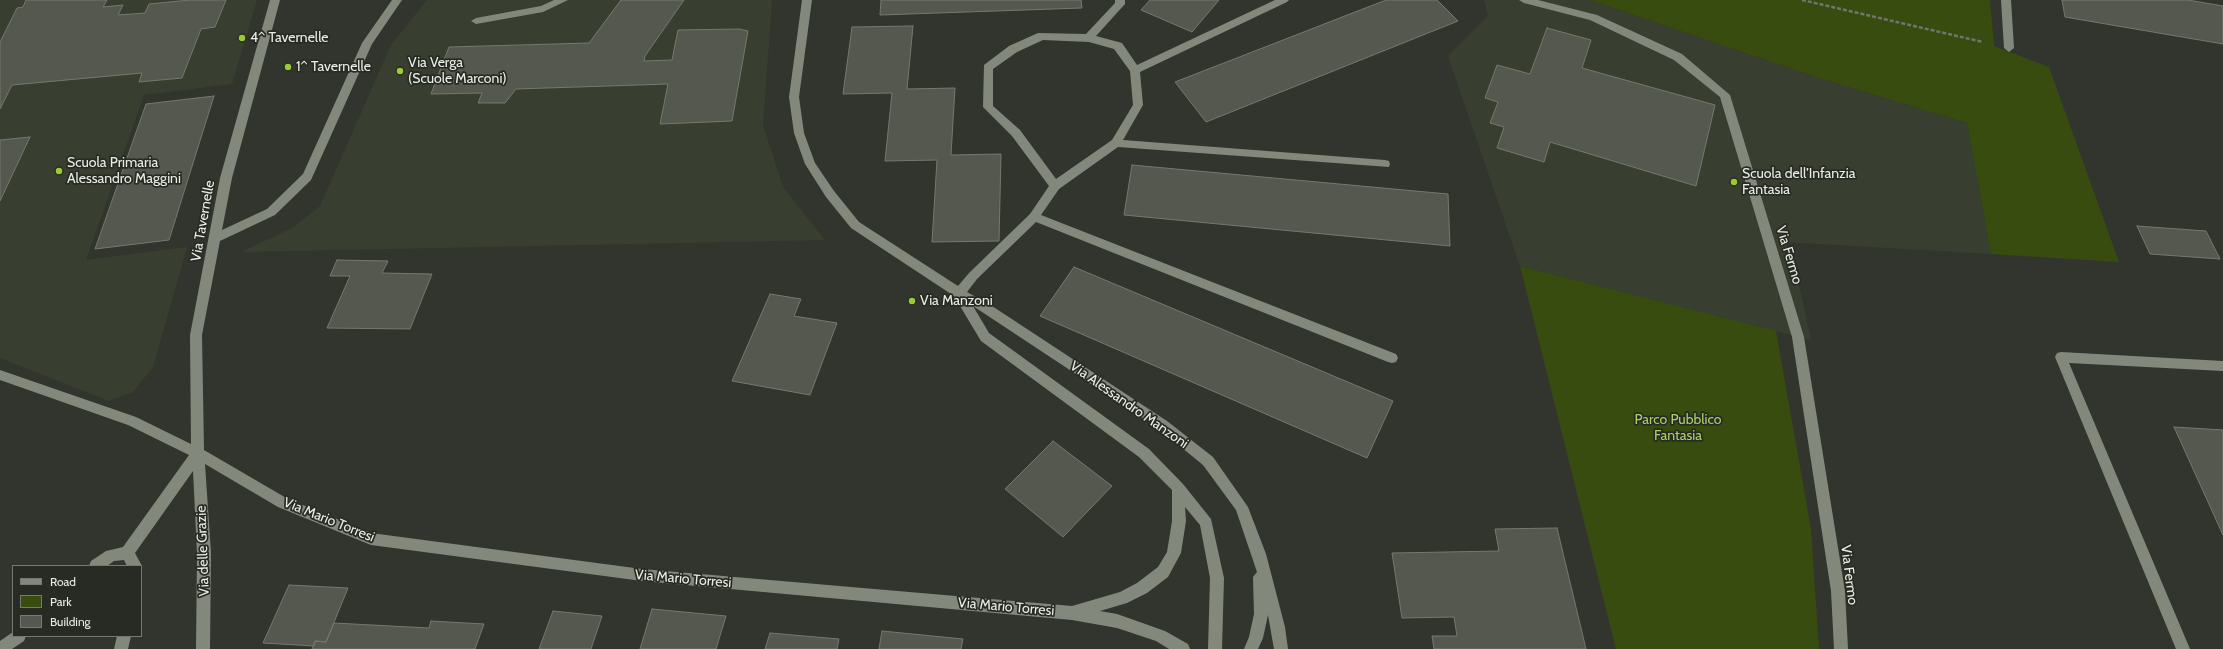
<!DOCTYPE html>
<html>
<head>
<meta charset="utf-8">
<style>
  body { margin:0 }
  #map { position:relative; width:2223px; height:649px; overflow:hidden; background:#32352d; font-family:Cabin,sans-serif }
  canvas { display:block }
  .legend { position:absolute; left:12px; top:565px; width:130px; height:72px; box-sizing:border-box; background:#282b23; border:1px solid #767971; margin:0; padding:5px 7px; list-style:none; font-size:12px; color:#eaede7 }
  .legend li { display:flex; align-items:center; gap:8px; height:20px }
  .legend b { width:20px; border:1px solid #767971 }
</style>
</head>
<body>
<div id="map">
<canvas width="2223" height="649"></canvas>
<ul class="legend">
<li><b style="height:5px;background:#83887d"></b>Road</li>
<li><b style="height:11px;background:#394c10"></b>Park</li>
<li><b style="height:11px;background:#54584e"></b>Building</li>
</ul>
</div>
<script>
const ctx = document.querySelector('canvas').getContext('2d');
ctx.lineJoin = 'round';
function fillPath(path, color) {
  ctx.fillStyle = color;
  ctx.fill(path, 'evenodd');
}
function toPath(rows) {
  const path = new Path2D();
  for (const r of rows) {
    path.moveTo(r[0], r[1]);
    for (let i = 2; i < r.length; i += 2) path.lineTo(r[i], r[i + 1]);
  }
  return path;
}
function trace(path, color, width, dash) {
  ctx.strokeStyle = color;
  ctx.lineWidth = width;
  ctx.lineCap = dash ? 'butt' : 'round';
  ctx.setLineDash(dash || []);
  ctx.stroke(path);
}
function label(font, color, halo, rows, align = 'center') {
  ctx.font = font + ' Cabin,sans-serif';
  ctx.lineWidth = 3.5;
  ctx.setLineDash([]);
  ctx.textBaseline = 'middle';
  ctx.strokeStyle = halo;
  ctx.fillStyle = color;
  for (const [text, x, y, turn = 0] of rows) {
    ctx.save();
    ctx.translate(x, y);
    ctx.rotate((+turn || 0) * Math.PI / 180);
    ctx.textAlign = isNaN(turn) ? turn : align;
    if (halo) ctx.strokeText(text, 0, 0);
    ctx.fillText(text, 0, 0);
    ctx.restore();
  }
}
const built = toPath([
  [0,0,257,0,232,84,144,95,86,260,187,247,153,367,133,392,109,401,0,358],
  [427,0,772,0,763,125,783,187,825,240,241,252,294,227,320,206,391,45],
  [1484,0,1590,0,1819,78,1967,123,1991,254,1786,242,1800,289,1811,340,1520,266,1448,56,1488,16]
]);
const green = toPath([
  [1590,0,1990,0,1994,46,2049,67,2119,262,1991,254,1967,123,1819,78],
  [1520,266,1776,331,1811,529,1819,649,1616,649]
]);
const building = toPath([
  [26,0,107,0,103,7,123,5,118,15,145,13,149,4,190,0,226,0,215,27,201,29,182,78,139,82,142,73,12,85,0,109,0,42,17,8,23,7,26,0],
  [621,0,684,0,645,56,644,61,672,60,678,30,739,29,748,31,732,121,660,124,668,84,516,89,505,103,478,103,482,93,431,94,449,47,589,43,621,0],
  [881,0,1081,0,1082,8,880,15,881,0],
  [1150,0,1219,0,1192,32,1141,10,1150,0],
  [1386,0,1437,0,1458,21,1206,122,1175,82,1386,0],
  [2062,0,2188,0,2223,6,2223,44,2065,17,2062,0],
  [913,26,907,89,955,88,951,155,1001,154,999,241,932,242,937,160,885,161,892,93,843,94,852,27,913,26],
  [1547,28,1591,40,1582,68,1715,105,1696,186,1550,142,1544,162,1497,148,1504,127,1490,123,1498,102,1485,98,1497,65,1530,74,1547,28],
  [214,96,169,240,95,249,146,104,214,96],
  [30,137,0,201,0,140,30,137],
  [1132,165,1448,194,1450,246,1124,215,1132,165],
  [2137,226,2206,231,2220,259,2150,254,2137,226],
  [337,260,388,261,382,273,432,274,410,329,327,328,350,276,330,276,337,260],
  [1074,267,1393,401,1367,458,1040,316,1074,267],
  [770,294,801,299,794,316,837,323,810,395,732,381,770,294],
  [2174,427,2223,430,2223,535,2174,427],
  [1053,441,1112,486,1063,537,1005,489,1053,441],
  [1557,528,1586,649,1434,649,1432,636,1457,636,1454,617,1402,618,1392,553,1499,551,1495,529,1557,528],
  [289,585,348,588,326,642,315,641,314,646,263,643,289,585],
  [652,609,726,616,716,649,640,649,652,609],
  [553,611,602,616,591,649,539,649,553,611],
  [431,621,484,624,475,649,312,649,315,641,326,642,334,623,429,628,431,621],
  [882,631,963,639,961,649,879,649,882,631],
  [770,633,839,639,837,649,765,649,770,633]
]);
const path = toPath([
  [1802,0,1983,42]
]);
const minor = toPath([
  [270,0,280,0,232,178,222,230,267,209,303,174,362,43,392,0,402,0,372,44,311,180,275,215,220,241,202,335,204,450,288,499,371,533,642,569,1072,606,1120,592,1137,583,1158,567,1167,552,1172,521,1172,490,1139,457,981,341,954,296,851,228,826,197,805,164,794,133,789,97,802,0,812,0,799,97,804,133,815,163,834,191,859,222,958,286,969,273,1030,214,1049,186,1012,136,983,107,984,65,1009,46,1038,33,1086,34,1115,3,1115,0,1125,0,1125,4,1096,36,1122,43,1137,65,1275,0,1289,0,1287,2,1140,72,1143,105,1123,140,1385,160,1389,161,1390,164,1389,167,1118,147,1059,189,1041,215,1396,354,1398,358,1396,362,1392,363,1388,362,1036,222,977,279,967,292,992,306,1167,421,1213,457,1248,507,1266,554,1285,627,1288,649,1274,649,1268,615,1263,638,1258,649,1244,649,1249,637,1254,614,1253,577,1257,572,1236,510,1203,465,1159,429,973,306,989,333,1149,449,1183,484,1211,519,1224,578,1222,649,1208,649,1210,578,1200,525,1185,507,1186,521,1181,553,1168,577,1147,593,1127,603,1100,611,1117,614,1165,631,1188,644,1190,649,1169,649,1156,641,1117,628,1072,620,642,581,371,545,278,507,205,464,211,553,210,649,196,649,197,553,193,471,135,553,142,566,141,568,141,566,127,566,124,560,114,561,107,566,89,566,91,561,106,551,123,547,189,455,128,425,0,380,0,370,136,417,191,444,190,335,220,178,270,0],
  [1043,40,1089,42,1114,49,1130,71,1133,105,1112,140,1056,179,1020,130,993,106,993,69,1017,52,1043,40],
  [554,0,568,0,543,12,476,24,471,21,476,18,541,6,554,0],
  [1519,0,1538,0,1597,15,1682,54,1730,95,1804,337,1845,591,1848,649,1834,649,1831,591,1792,337,1720,97,1674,60,1590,20,1524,3,1519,0],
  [2001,0,2011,0,2014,48,2009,52,2004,48,2001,0],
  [2061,352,2223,361,2223,371,2069,363,2190,649,2176,649,2055,357,2057,353,2061,352],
  [13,632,13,636,26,636,24,641,12,649,0,649,0,641,13,632],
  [117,636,131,636,128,649,114,649,117,636]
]);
const markers = [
  [242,38,4,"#9bcb33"],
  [288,67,4,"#9bcb33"],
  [400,71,4,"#9bcb33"],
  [59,171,4,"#9bcb33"],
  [1734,182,4,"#9bcb33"],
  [912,301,4,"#9bcb33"]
];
const poiNames = [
  ["4^ Tavernelle",250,38],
  ["Via Verga",408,63],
  ["(Scuole Marconi)",408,79],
  ["1^ Tavernelle",296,67],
  ["Scuola Primaria",67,163],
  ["Alessandro Maggini",67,179],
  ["Scuola dell’Infanzia",1742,174],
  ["Fantasia",1742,190],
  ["Via Manzoni",920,301]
];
const streetNames = [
  ["Via Tavernelle",203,221,-80],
  ["Via Fermo",1789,255,73],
  ["Via Alessandro Manzoni",1129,405,35],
  ["Via Mario Torresi",329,520,22],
  ["Via delle Grazie",203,551,-92],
  ["Via Fermo",1849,575,83],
  ["Via Mario Torresi",683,579,5],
  ["Via Mario Torresi",1006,607,5]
];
const parkNames = [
  ["Parco Pubblico",1678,420],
  ["Fantasia",1678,436]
];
fillPath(built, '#393f30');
fillPath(green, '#394c10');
fillPath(building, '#54584e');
trace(building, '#74796f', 1);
trace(path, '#72756e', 2.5, [4, 2]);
fillPath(minor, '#83887d');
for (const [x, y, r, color] of markers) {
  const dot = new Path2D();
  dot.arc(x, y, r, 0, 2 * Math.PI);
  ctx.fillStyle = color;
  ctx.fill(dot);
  trace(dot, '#282b23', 1.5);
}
label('14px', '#eaede7', '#282b23', poiNames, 'left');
label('14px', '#eaede7', '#282b23', streetNames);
label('14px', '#aad068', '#282b23', parkNames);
</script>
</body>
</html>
